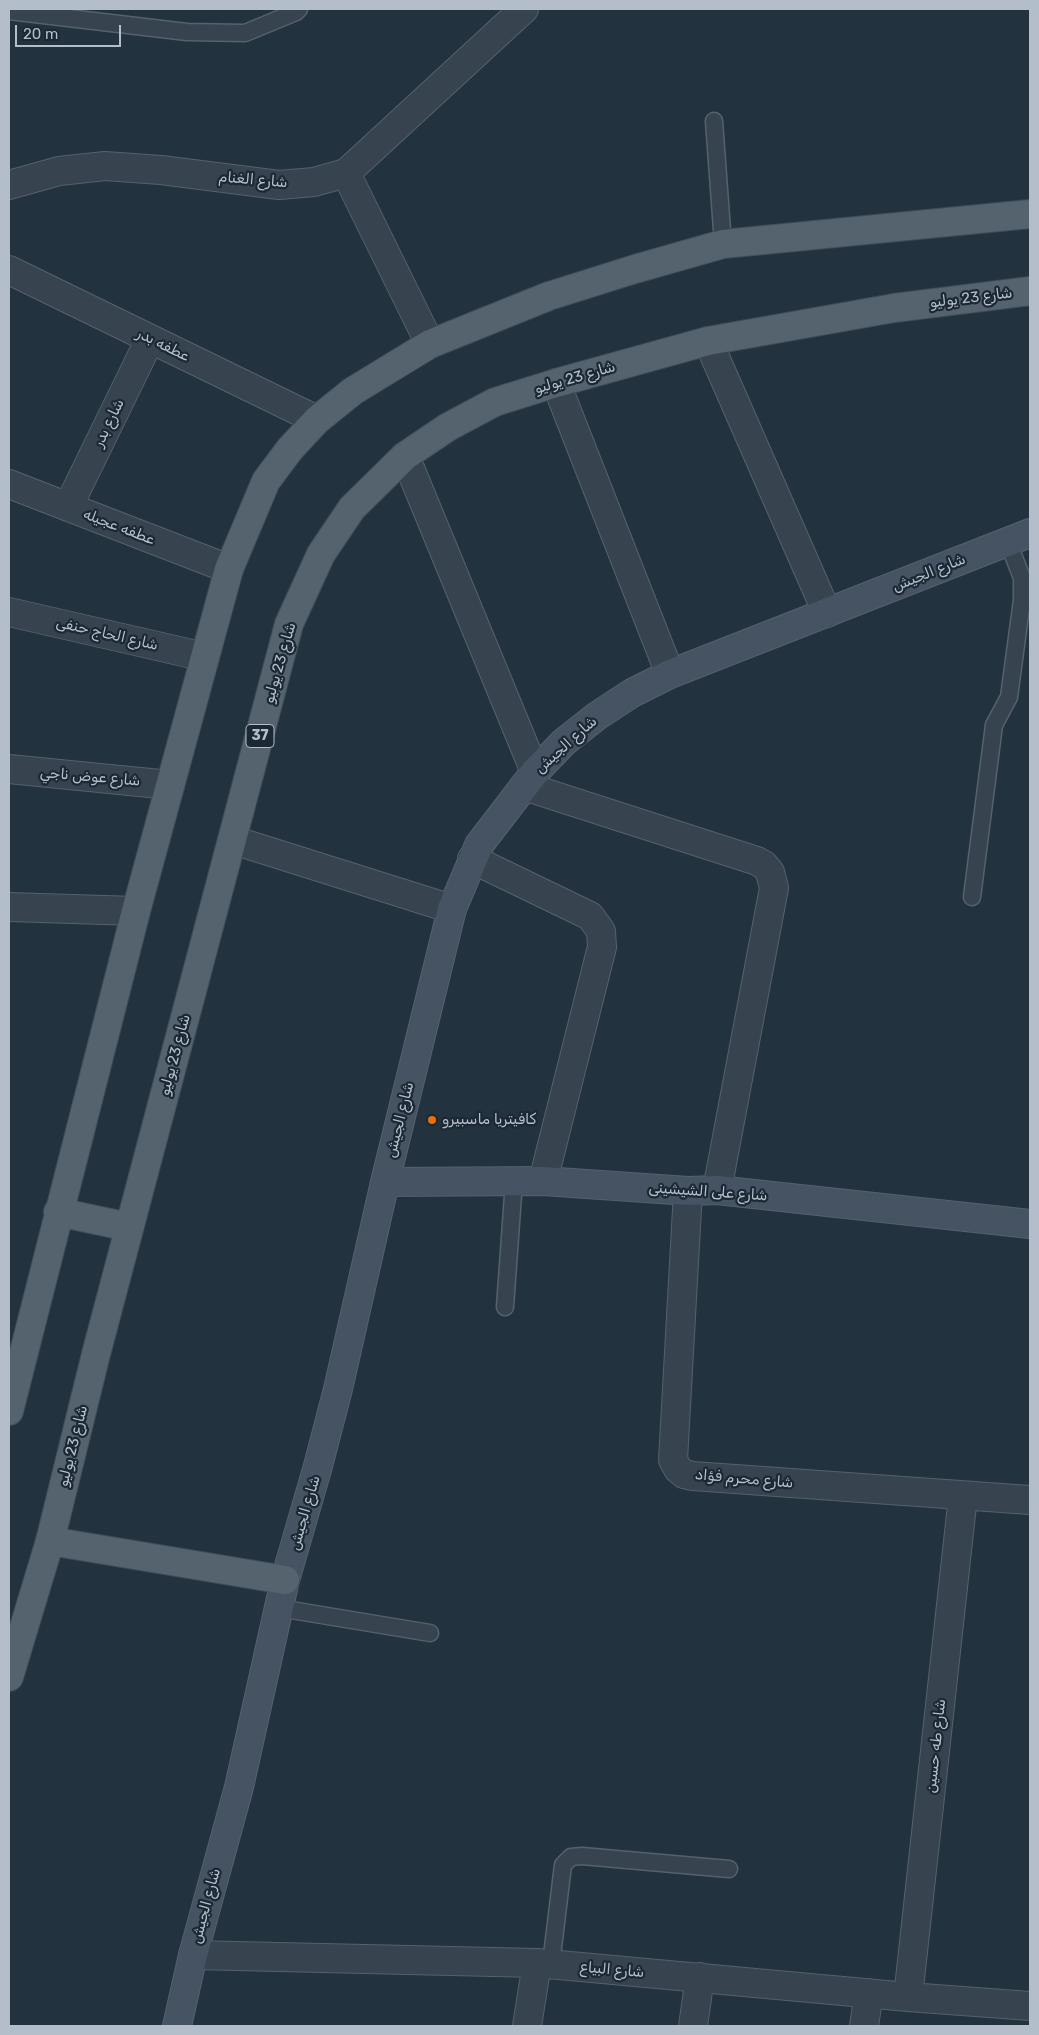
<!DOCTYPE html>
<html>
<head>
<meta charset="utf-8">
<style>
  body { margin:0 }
  #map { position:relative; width:1039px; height:2035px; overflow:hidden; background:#23323f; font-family:Rubik,sans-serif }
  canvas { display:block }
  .frame { position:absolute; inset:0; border:10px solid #b3beca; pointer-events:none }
  .scale { position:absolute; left:15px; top:25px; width:106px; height:22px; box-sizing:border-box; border:2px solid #b3beca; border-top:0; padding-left:6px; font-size:15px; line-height:18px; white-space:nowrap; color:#b3beca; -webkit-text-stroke:4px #1c2934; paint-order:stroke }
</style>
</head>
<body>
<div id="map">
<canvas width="1039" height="2035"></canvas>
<div class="frame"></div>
<div class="scale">20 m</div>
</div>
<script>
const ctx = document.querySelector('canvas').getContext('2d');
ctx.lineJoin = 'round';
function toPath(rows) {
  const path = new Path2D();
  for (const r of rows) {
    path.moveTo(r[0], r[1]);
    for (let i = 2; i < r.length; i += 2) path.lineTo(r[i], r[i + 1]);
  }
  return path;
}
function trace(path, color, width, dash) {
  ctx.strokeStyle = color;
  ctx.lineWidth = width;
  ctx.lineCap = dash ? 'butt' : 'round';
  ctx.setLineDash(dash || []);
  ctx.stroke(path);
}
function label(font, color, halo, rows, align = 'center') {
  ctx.font = font + ' Rubik,"Noto Sans Arabic",sans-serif';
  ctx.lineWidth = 4.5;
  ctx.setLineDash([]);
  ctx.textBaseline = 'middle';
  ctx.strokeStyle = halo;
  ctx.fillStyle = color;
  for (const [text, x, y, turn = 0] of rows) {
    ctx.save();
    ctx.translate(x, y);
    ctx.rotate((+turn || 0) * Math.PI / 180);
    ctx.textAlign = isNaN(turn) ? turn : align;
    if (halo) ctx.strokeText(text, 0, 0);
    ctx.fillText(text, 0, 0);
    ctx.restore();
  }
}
const lane = toPath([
  [9,11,187,32,245,33,296,12,299,9],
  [714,121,723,244],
  [972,897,994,725,1009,697,1022,600,1022,578,1008,542],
  [505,1307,514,1181],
  [279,1608,430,1633],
  [551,1964,563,1865,571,1857,582,1856,729,1869]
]);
const street = toPath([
  [346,173,430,344],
  [9,185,59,171,105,166,161,170,279,185,314,182,346,173,524,9],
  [9,270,317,420],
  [708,341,827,613],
  [556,383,670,674],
  [405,456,535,772],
  [9,484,229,569],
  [68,507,150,339],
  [9,612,205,657],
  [9,769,170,785],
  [524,786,757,861,764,865,770,872,774,888,717,1190],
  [233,840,452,909],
  [472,859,590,916,601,931,602,947,543,1181],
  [9,907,136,911],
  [688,1191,673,1460,678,1469,684,1474,693,1476,1030,1500],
  [193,1955,537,1963,908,1997,1030,2006],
  [908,1997,963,1496],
  [527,2026,537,1963],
  [693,2026,700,1977],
  [864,2026,869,1993]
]);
const secondary = toPath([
  [385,1182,543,1181,688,1191,717,1190,1030,1224],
  [177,2026,193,1955,239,1787,285,1580,318,1466,338,1389,385,1182,452,909,479,845,535,772,564,742,597,716,632,693,670,674,1030,533]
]);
const primary = toPath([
  [58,1212,129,1227],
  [9,1411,136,911,229,569,266,481,290,449,317,420,353,391,430,344,549,296,635,269,723,244,1030,214],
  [50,1541,285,1580],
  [9,1677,50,1541,96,1354,289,624,321,554,352,508,405,456,448,427,495,402,556,383,708,341,894,308,1030,291]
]);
const markers = [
  [432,1120,5,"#e8710a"]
];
const shields = [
  [260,736,28]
];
const shieldNames = [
  ["37",260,736]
];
const streetNames = [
  ["شارع الغنام",253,180,5],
  ["شارع 23 يوليو",971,298,-7],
  ["عطفه بدر",163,345,26],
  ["شارع 23 يوليو",575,378,-16],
  ["شارع بدر",109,423,-64],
  ["عطفه عجيله",119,527,21],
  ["شارع الجيش",929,573,-22],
  ["شارع الحاج حنفى",107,634,13],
  ["شارع 23 يوليو",280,663,-74],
  ["شارع الجيش",566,745,-42],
  ["شارع عوض ناجي",90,777,5],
  ["شارع 23 يوليو",175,1055,-75],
  ["شارع الجيش",400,1120,-76],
  ["شارع على الشيشينى",708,1192,4],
  ["شارع 23 يوليو",73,1446,-76],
  ["شارع محرم فؤاد",744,1479,5],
  ["شارع الجيش",305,1513,-74],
  ["شارع طه حسين",936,1746,-84],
  ["شارع الجيش",206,1906,-75],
  ["شارع البياع",612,1970,5]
];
const poiNames = [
  ["كافيتريا ماسبيرو",442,1120]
];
trace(lane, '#55616d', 19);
trace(street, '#55616d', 30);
trace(secondary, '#55616d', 30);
trace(primary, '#404d58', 30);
trace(lane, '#37444f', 16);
trace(street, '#37444f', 28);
trace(secondary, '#455362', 28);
trace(primary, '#55636f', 28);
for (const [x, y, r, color] of markers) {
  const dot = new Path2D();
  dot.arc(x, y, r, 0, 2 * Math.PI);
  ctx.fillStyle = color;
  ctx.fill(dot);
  trace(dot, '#1c2934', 2);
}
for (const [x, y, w] of shields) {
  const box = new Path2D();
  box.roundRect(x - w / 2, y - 11.5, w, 23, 4);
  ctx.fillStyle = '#1c2934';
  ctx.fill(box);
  trace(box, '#b3beca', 1);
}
label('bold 14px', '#b3beca', null, shieldNames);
label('15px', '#b3beca', '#1c2934', streetNames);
label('15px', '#b3beca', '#1c2934', poiNames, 'left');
</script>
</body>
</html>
